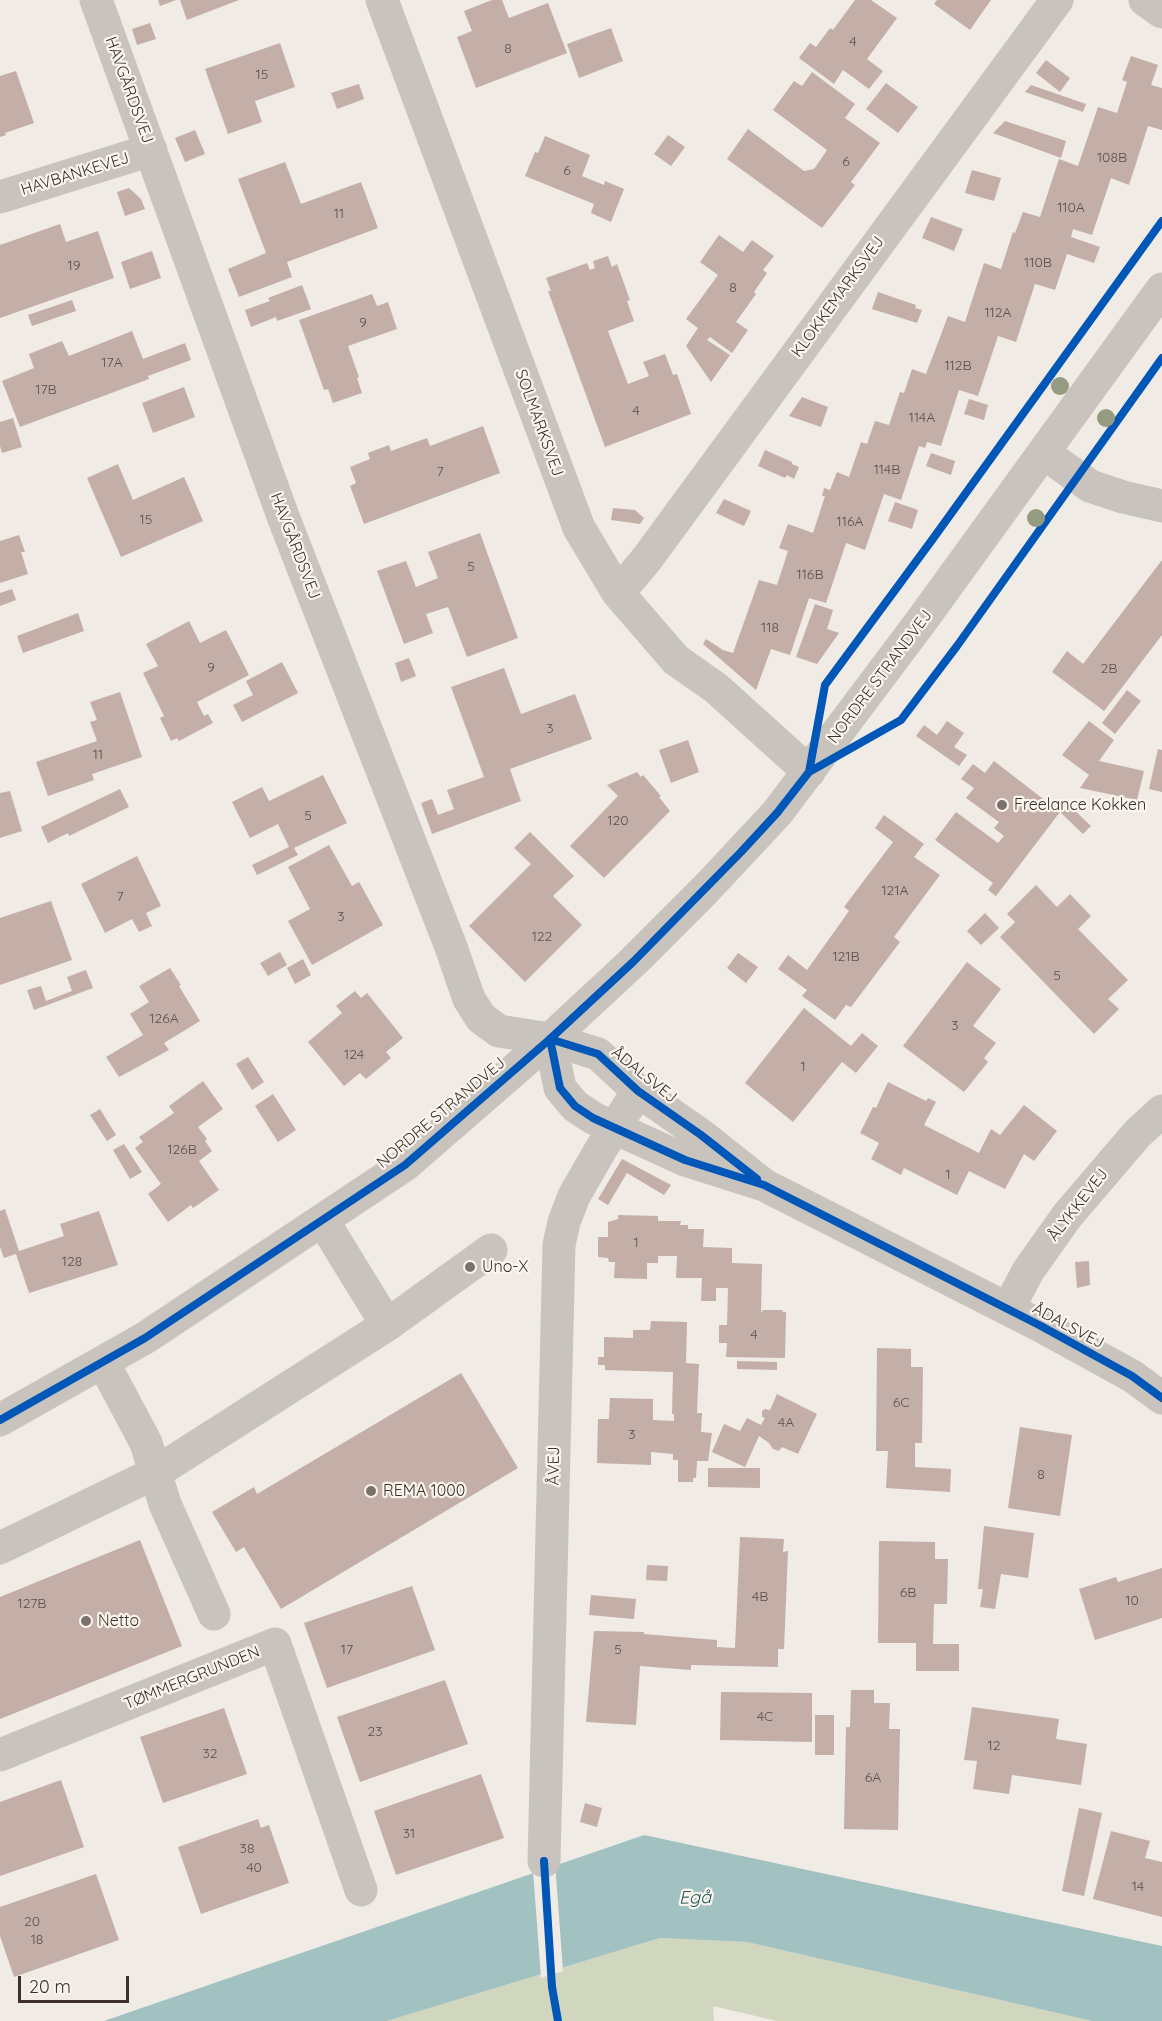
<!DOCTYPE html>
<html>
<head>
<meta charset="utf-8">
<style>
  body { margin:0 }
  #map { position:relative; width:1162px; height:2021px; overflow:hidden; background:#f0ebe5; font-family:Quicksand,sans-serif }
  canvas { display:block }
  .scale { position:absolute; left:18px; top:1976px; width:111px; height:27px; box-sizing:border-box; border:3px solid #3b302b; border-top:0; padding-left:8px; font-size:18px; line-height:21px; white-space:nowrap; color:#3b302b; -webkit-text-stroke:4px #fbf5ee; paint-order:stroke }
</style>
</head>
<body>
<div id="map">
<canvas width="1162" height="2021"></canvas>
<div class="scale">20 m</div>
</div>
<script>
const ctx = document.querySelector('canvas').getContext('2d');
ctx.lineJoin = 'round';
function fillPath(path, color) {
  ctx.fillStyle = color;
  ctx.fill(path, 'evenodd');
}
function toPath(rows) {
  const path = new Path2D();
  for (const r of rows) {
    path.moveTo(r[0], r[1]);
    for (let i = 2; i < r.length; i += 2) path.lineTo(r[i], r[i + 1]);
  }
  return path;
}
function trace(path, color, width, dash) {
  ctx.strokeStyle = color;
  ctx.lineWidth = width;
  ctx.lineCap = dash ? 'butt' : 'round';
  ctx.setLineDash(dash || []);
  ctx.stroke(path);
}
function label(font, color, halo, rows, align = 'center') {
  ctx.font = font + ' Quicksand,sans-serif';
  ctx.lineWidth = 4.5;
  ctx.setLineDash([]);
  ctx.textBaseline = 'middle';
  ctx.strokeStyle = halo;
  ctx.fillStyle = color;
  for (const [text, x, y, turn = 0] of rows) {
    ctx.save();
    ctx.translate(x, y);
    ctx.rotate((+turn || 0) * Math.PI / 180);
    ctx.textAlign = isNaN(turn) ? turn : align;
    if (halo) ctx.strokeText(text, 0, 0);
    ctx.fillText(text, 0, 0);
    ctx.restore();
  }
}
const green = toPath([
  [660,1938,747,1942,1092,2021,777,2021,713,2006,714,2021,387,2021]
]);
const water = toPath([
  [644,1835,1162,1946,1162,2021,1092,2021,747,1942,660,1938,387,2021,104,2021]
]);
const pier = toPath([
  [555,1862,563,1971,541,1978,533,1870]
]);
const building = toPath([
  [158,0,176,0,160,6],
  [180,0,239,0,187,20],
  [492,0,502,0,509,18,548,3,567,53,476,88,457,37,472,31,464,11],
  [855,0,871,0,897,18,867,59,883,71,869,89,843,70,834,84,799,58,810,43,816,47,830,28,833,30],
  [937,0,991,0,970,30,934,4],
  [150,23,156,39,137,45,132,29],
  [611,28,623,61,579,78,567,44],
  [280,43,295,87,255,101,262,122,228,134,205,69],
  [1131,56,1158,65,1151,85,1162,88,1162,130,1148,126,1129,185,1111,178,1092,235,1073,229,1071,237,1100,247,1094,263,1067,254,1055,290,1035,284,1016,342,998,336,978,396,959,390,941,446,927,442,925,448,919,446,901,500,884,494,865,550,846,543,826,603,809,598,790,655,771,649,756,690,703,644,706,639,723,650,733,653,759,580,777,585,788,551,779,548,788,524,813,533,825,496,822,496,824,488,830,490,837,472,849,477,861,442,867,444,875,421,889,425,900,392,904,393,912,369,926,374,948,316,965,322,984,263,1001,269,1013,232,1015,233,1023,212,1040,217,1059,159,1078,166,1098,107,1117,113,1127,82,1122,80],
  [1046,60,1070,78,1060,92,1036,73],
  [16,71,34,123,5,133,6,135,0,137,0,76],
  [812,72,855,104,845,118,880,143,851,182,855,185,822,228,727,159,748,129,804,171,814,169,827,150,773,110,794,81,802,86],
  [886,83,918,107,898,133,866,109],
  [359,84,364,99,337,109,331,93],
  [1031,85,1086,104,1083,112,1025,92],
  [1005,121,1066,141,1061,158,993,133],
  [195,130,205,154,185,162,175,138],
  [668,135,685,147,671,166,654,154],
  [545,136,590,155,582,176,604,185,605,181,624,189,611,222,591,213,594,204,525,176,535,152,538,153],
  [285,162,301,204,361,182,378,228,287,262,292,277,239,297,228,269,266,253,238,179],
  [972,170,1001,178,994,201,965,193],
  [129,188,141,199,145,209,125,216,117,192],
  [931,217,963,229,954,251,922,238],
  [60,224,66,242,98,231,114,278,0,318,0,245],
  [719,235,743,252,752,240,774,256,763,270,767,273,754,292,756,294,736,322,748,330,732,353,710,337,707,340,730,355,711,382,686,346,698,328,686,319,718,275,700,262],
  [152,251,161,278,130,289,121,262],
  [608,256,612,267,617,264,630,300,627,301,634,321,608,331,628,384,649,376,643,362,665,354,673,375,677,374,691,414,605,447,548,291,551,291,546,278,587,263,590,270,595,268,593,261],
  [302,285,311,309,277,321,276,317,251,327,245,310,270,301,268,298],
  [878,292,916,305,915,308,922,310,917,323,872,309],
  [372,294,377,306,388,302,397,329,348,346,359,377,357,378,362,393,333,403,328,389,324,390,299,320],
  [72,300,76,311,32,326,28,315],
  [132,331,143,359,185,343,191,360,148,376,149,379,20,427,2,381,34,368,29,354,62,341,69,356],
  [184,387,195,417,153,433,142,403],
  [802,397,828,407,821,427,789,416],
  [969,399,988,405,984,420,964,414],
  [13,418,22,447,2,453,0,446,0,422],
  [483,426,500,473,364,524,350,486,356,483,350,467,370,459,368,453,389,445,391,451,427,438,430,446],
  [765,450,792,462,792,464,799,467,794,479,787,475,785,478,758,466],
  [931,453,955,461,951,475,926,466],
  [118,464,133,500,184,477,203,521,121,557,87,478],
  [724,499,751,511,744,526,716,513],
  [895,502,918,510,912,529,888,521],
  [613,508,635,510,644,518,640,524,611,520],
  [480,533,518,638,467,657,448,607,426,614,433,633,404,644,377,571,406,561,416,587,438,578,428,552],
  [19,535,25,552,21,552,28,574,0,583,0,541],
  [1162,560,1162,635,1104,711,1052,672,1067,651,1083,664],
  [12,589,16,600,0,606,0,593],
  [815,604,833,610,827,629,839,633,817,664,796,657],
  [78,613,84,631,23,653,17,636],
  [189,621,200,643,226,630,249,675,197,702,204,716,208,714,213,723,179,741,177,738,171,741,160,718,164,716,143,673,158,666,146,644],
  [409,658,416,676,401,682,395,663],
  [282,662,298,693,242,722,233,705,253,695,246,681],
  [504,668,521,714,575,694,592,739,510,769,521,801,432,834,421,803,432,799,438,815,454,809,447,790,484,777,451,687],
  [1127,690,1141,701,1115,734,1102,723],
  [120,692,142,757,92,774,94,780,48,796,36,762,97,741,90,722,97,720,90,702],
  [947,721,964,733,954,747,967,755,959,766,916,736,924,725,937,735],
  [1089,721,1114,740,1099,761,1144,771,1137,800,1080,788,1089,775,1062,755],
  [688,740,699,772,671,783,659,750],
  [1158,749,1162,750,1162,792,1149,789],
  [994,761,1060,812,996,896,988,890,993,883,935,840,956,812,998,843,1004,836,994,828,999,822,966,798,974,788,961,779,973,764,985,773],
  [637,772,641,777,643,775,661,796,659,797,670,811,604,878,570,846,618,796,607,785],
  [323,775,347,823,294,848,298,855,257,875,252,865,289,847,278,824,250,838,232,802,262,787,269,801],
  [120,789,129,807,69,836,68,833,48,843,41,827],
  [10,791,22,831,0,838,0,793],
  [1068,804,1091,826,1083,834,1061,813],
  [884,815,924,844,914,857,940,875,894,937,900,942,851,1007,846,1005,835,1020,802,996,807,990,778,969,788,955,807,970,849,911,844,907,893,842,875,828],
  [530,832,574,876,553,896,582,925,525,982,469,926,531,864,514,848],
  [329,845,352,886,359,882,383,925,312,965,288,921,310,909,288,867],
  [137,856,161,906,146,913,152,926,139,932,132,919,105,933,81,884],
  [1036,885,1057,907,1070,894,1091,916,1078,929,1128,980,1108,999,1119,1009,1094,1034,1000,937,1015,922,1007,914],
  [51,901,72,960,0,985,0,918],
  [985,913,999,928,981,945,967,931],
  [280,952,287,965,268,976,260,963],
  [738,953,758,967,746,983,727,968],
  [303,959,311,975,295,984,287,968],
  [967,962,1001,989,973,1026,996,1043,984,1058,988,1062,964,1092,903,1046],
  [170,968,181,985,179,986,200,1021,164,1043,169,1050,119,1077,106,1057,143,1035,130,1014,149,1002,139,986],
  [86,970,93,988,34,1010,27,990,41,986,46,1001,72,991,67,977],
  [355,991,361,998,367,993,403,1038,386,1052,391,1058,366,1079,360,1073,344,1086,308,1042,342,1013,336,1006],
  [804,1008,851,1046,862,1033,878,1046,856,1073,842,1062,793,1122,745,1083],
  [248,1057,264,1082,252,1090,236,1064],
  [203,1081,223,1109,198,1127,207,1139,205,1141,212,1151,199,1161,219,1190,193,1208,191,1205,168,1222,148,1194,161,1184,135,1148,143,1142,139,1137,174,1113,169,1106],
  [888,1082,926,1101,928,1098,936,1102,924,1125,979,1153,991,1129,1000,1135,1024,1105,1057,1131,1034,1161,1024,1154,1005,1189,969,1171,957,1195,904,1168,901,1175,871,1159,879,1143,860,1133,873,1107,876,1108],
  [273,1094,296,1130,278,1142,255,1106],
  [100,1109,116,1135,107,1141,90,1115],
  [124,1144,142,1172,130,1179,113,1150],
  [622,1159,671,1185,664,1195,627,1173,608,1205,598,1199],
  [5,1209,19,1251,64,1236,60,1224,99,1211,118,1265,29,1293,16,1254,4,1258,0,1247,0,1211],
  [618,1215,658,1216,658,1221,681,1221,680,1225,688,1225,688,1229,704,1229,703,1247,732,1248,732,1263,762,1264,761,1313,763,1310,782,1310,783,1312,786,1312,785,1358,726,1357,727,1343,719,1343,719,1325,727,1325,728,1288,716,1288,716,1301,701,1301,702,1278,676,1278,677,1256,658,1256,658,1263,647,1263,647,1279,614,1278,615,1262,609,1262,608,1258,598,1257,598,1237,608,1237,608,1222,618,1219],
  [1089,1261,1090,1285,1077,1288,1075,1262],
  [651,1321,687,1322,686,1363,699,1364,697,1413,702,1413,701,1432,712,1433,708,1461,697,1461,696,1478,693,1478,693,1482,678,1482,678,1460,673,1460,673,1454,651,1452,651,1465,597,1463,598,1419,609,1419,610,1398,653,1399,653,1420,674,1421,674,1414,672,1414,673,1372,605,1370,605,1365,598,1365,598,1357,604,1357,604,1337,633,1338,633,1330,650,1330],
  [877,1348,911,1349,911,1367,923,1367,922,1443,915,1443,915,1467,951,1469,950,1492,886,1488,888,1451,876,1451],
  [737,1361,777,1362,777,1370,737,1369],
  [461,1373,518,1468,281,1609,244,1547,236,1552,212,1512,254,1487,257,1494],
  [777,1394,817,1414,798,1454,782,1447,779,1451,773,1449,769,1443,759,1436,745,1467,712,1452,724,1424,740,1431,747,1418,761,1425,765,1418,762,1417,762,1411,765,1409,770,1410],
  [1020,1427,1072,1435,1060,1516,1008,1508],
  [708,1468,760,1468,760,1488,708,1487],
  [984,1526,1034,1533,1028,1578,1001,1574,995,1609,980,1607,983,1589,978,1589],
  [740,1537,784,1539,783,1552,788,1551,784,1649,778,1649,778,1667,691,1665,691,1670,640,1666,636,1725,586,1722,594,1631,644,1632,644,1634,717,1640,717,1647,735,1648],
  [140,1540,182,1646,0,1719,0,1597],
  [879,1541,935,1542,935,1559,948,1559,947,1604,934,1604,933,1644,959,1644,959,1671,916,1671,916,1643,878,1643],
  [647,1565,668,1566,667,1581,646,1580],
  [1162,1568,1162,1618,1095,1640,1079,1589,1116,1577,1118,1582],
  [412,1586,435,1650,327,1688,304,1623],
  [591,1595,636,1599,634,1619,589,1615],
  [445,1680,468,1744,360,1782,337,1717],
  [851,1690,874,1690,874,1703,890,1703,889,1729,900,1729,898,1830,844,1829,846,1727,850,1727],
  [721,1692,812,1693,812,1742,720,1740],
  [972,1707,1059,1719,1056,1739,1087,1744,1081,1785,1012,1775,1009,1794,973,1789,977,1761,964,1760],
  [224,1708,247,1774,163,1803,140,1737],
  [815,1715,834,1715,834,1755,815,1755],
  [481,1774,504,1838,396,1875,374,1811],
  [61,1780,84,1847,0,1876,0,1802],
  [585,1803,602,1808,597,1827,580,1822],
  [1079,1808,1102,1813,1084,1896,1062,1891],
  [258,1819,261,1828,269,1825,289,1883,201,1914,178,1847],
  [1111,1831,1150,1841,1145,1858,1162,1862,1162,1917,1093,1899],
  [96,1874,119,1940,14,1977,0,1936,0,1907]
]);
const minor = toPath([
  [96,0,284,519,451,947,469,999,481,1018,499,1031,550,1039,598,1054,638,1091,701,1135,764,1185],
  [382,0,579,528,618,593,676,660,716,688,809,772],
  [1145,0,1162,12],
  [0,197,151,150],
  [1044,453,1090,486,1123,497,1162,506],
  [618,593,646,560,1057,0],
  [550,1039,560,1088,575,1106,593,1118,685,1160,764,1185,1041,1326,1132,1376,1162,1398],
  [323,1221,387,1325],
  [1008,1309,1028,1271,1067,1216,1137,1134,1162,1111],
  [103,1362,146,1443,165,1504,214,1614],
  [0,1420,145,1338,405,1165,550,1039,633,962,705,890,777,813,922,620,1162,289],
  [0,1548,155,1473,387,1325,491,1250],
  [0,1755,275,1644,361,1890],
  [544,1861,559,1245,564,1222,574,1196,601,1149,638,1091]
]);
const cycleway = toPath([
  [809,772,825,685,932,540,1162,221],
  [550,1039,560,1088,575,1106,593,1118,685,1160,764,1185,1041,1326,1132,1376,1162,1398],
  [550,1039,598,1054,638,1091,701,1135,757,1179],
  [0,1420,145,1338,405,1165,550,1039,633,962,741,852,777,813,809,772,901,720,957,646,1162,358],
  [544,1861,552,1987,558,2021]
]);
const trees = [
  [1060,386],
  [1106,418],
  [1036,518]
];
const markers = [
  [1002,805,6,"#7a716c"],
  [470,1267,6,"#7a716c"],
  [371,1491,6,"#7a716c"],
  [86,1621,6,"#7a716c"]
];
const numberNames = [
  ["4",853,42],
  ["8",508,49],
  ["15",262,75],
  ["108B",1112,158],
  ["6",846,162],
  ["6",567,171],
  ["110A",1071,208],
  ["11",339,214],
  ["110B",1038,263],
  ["19",74,266],
  ["8",733,288],
  ["112A",998,313],
  ["9",363,323],
  ["17A",112,363],
  ["112B",958,366],
  ["17B",46,390],
  ["4",636,411],
  ["114A",922,418],
  ["114B",887,470],
  ["7",440,472],
  ["15",146,520],
  ["116A",850,522],
  ["5",471,567],
  ["116B",810,575],
  ["118",770,628],
  ["9",211,668],
  ["2B",1109,669],
  ["3",550,729],
  ["11",98,755],
  ["5",308,816],
  ["120",618,821],
  ["121A",895,891],
  ["7",120,897],
  ["3",341,917],
  ["122",542,937],
  ["121B",846,957],
  ["5",1057,976],
  ["126A",164,1019],
  ["3",955,1026],
  ["124",354,1055],
  ["1",803,1067],
  ["126B",182,1150],
  ["1",948,1175],
  ["1",636,1243],
  ["128",72,1262],
  ["4",754,1335],
  ["6C",901,1403],
  ["4A",786,1423],
  ["3",632,1435],
  ["8",1041,1475],
  ["6B",908,1593],
  ["4B",760,1597],
  ["10",1132,1601],
  ["127B",32,1604],
  ["17",347,1650],
  ["5",618,1650],
  ["4C",765,1717],
  ["23",375,1732],
  ["12",994,1746],
  ["32",210,1754],
  ["6A",873,1778],
  ["31",409,1834],
  ["38",247,1849],
  ["40",254,1868],
  ["14",1138,1887],
  ["20",32,1922],
  ["18",37,1940]
];
const streetNames = [
  ["HAVGÅRDSVEJ",129,90,70],
  ["HAVBANKEVEJ",75,174,-17],
  ["KLOKKEMARKSVEJ",838,297,-54],
  ["SOLMARKSVEJ",539,423,70],
  ["HAVGÅRDSVEJ",295,546,69],
  ["NORDRE STRANDVEJ",880,677,-53],
  ["ÅDALSVEJ",644,1075,39],
  ["NORDRE STRANDVEJ",441,1113,-40],
  ["ÅLYKKEVEJ",1078,1205,-52],
  ["ÅDALSVEJ",1068,1326,28],
  ["ÅVEJ",554,1466,-89],
  ["TØMMERGRUNDEN",192,1678,-22]
];
const poiNames = [
  ["Freelance Kokken",1014,805],
  ["Uno-X",482,1267],
  ["REMA 1000",383,1491],
  ["Netto",98,1621]
];
const waterNames = [
  ["Egå",695,1898,-1]
];
fillPath(green, '#d1d6bf');
fillPath(water, '#a1c2c1');
fillPath(pier, '#f0ebe5');
fillPath(building, '#c3afa7');
trace(minor, '#c9c3be', 33);
trace(cycleway, '#0057b8', 8);
ctx.fillStyle = '#959b80';
for (const [x, y] of trees) {
  ctx.beginPath();
  ctx.arc(x, y, 9, 0, 2 * Math.PI);
  ctx.fill();
}
for (const [x, y, r, color] of markers) {
  const dot = new Path2D();
  dot.arc(x, y, r, 0, 2 * Math.PI);
  ctx.fillStyle = color;
  ctx.fill(dot);
  trace(dot, '#fbf5ee', 2);
}
label('14px', '#5d504a', null, numberNames);
label('16px', '#3b302b', '#fbf5ee', streetNames);
label('16px', '#3b302b', '#fbf5ee', poiNames, 'left');
label('italic 18px', '#1f5a5e', '#fbf5ee', waterNames);
</script>
</body>
</html>
